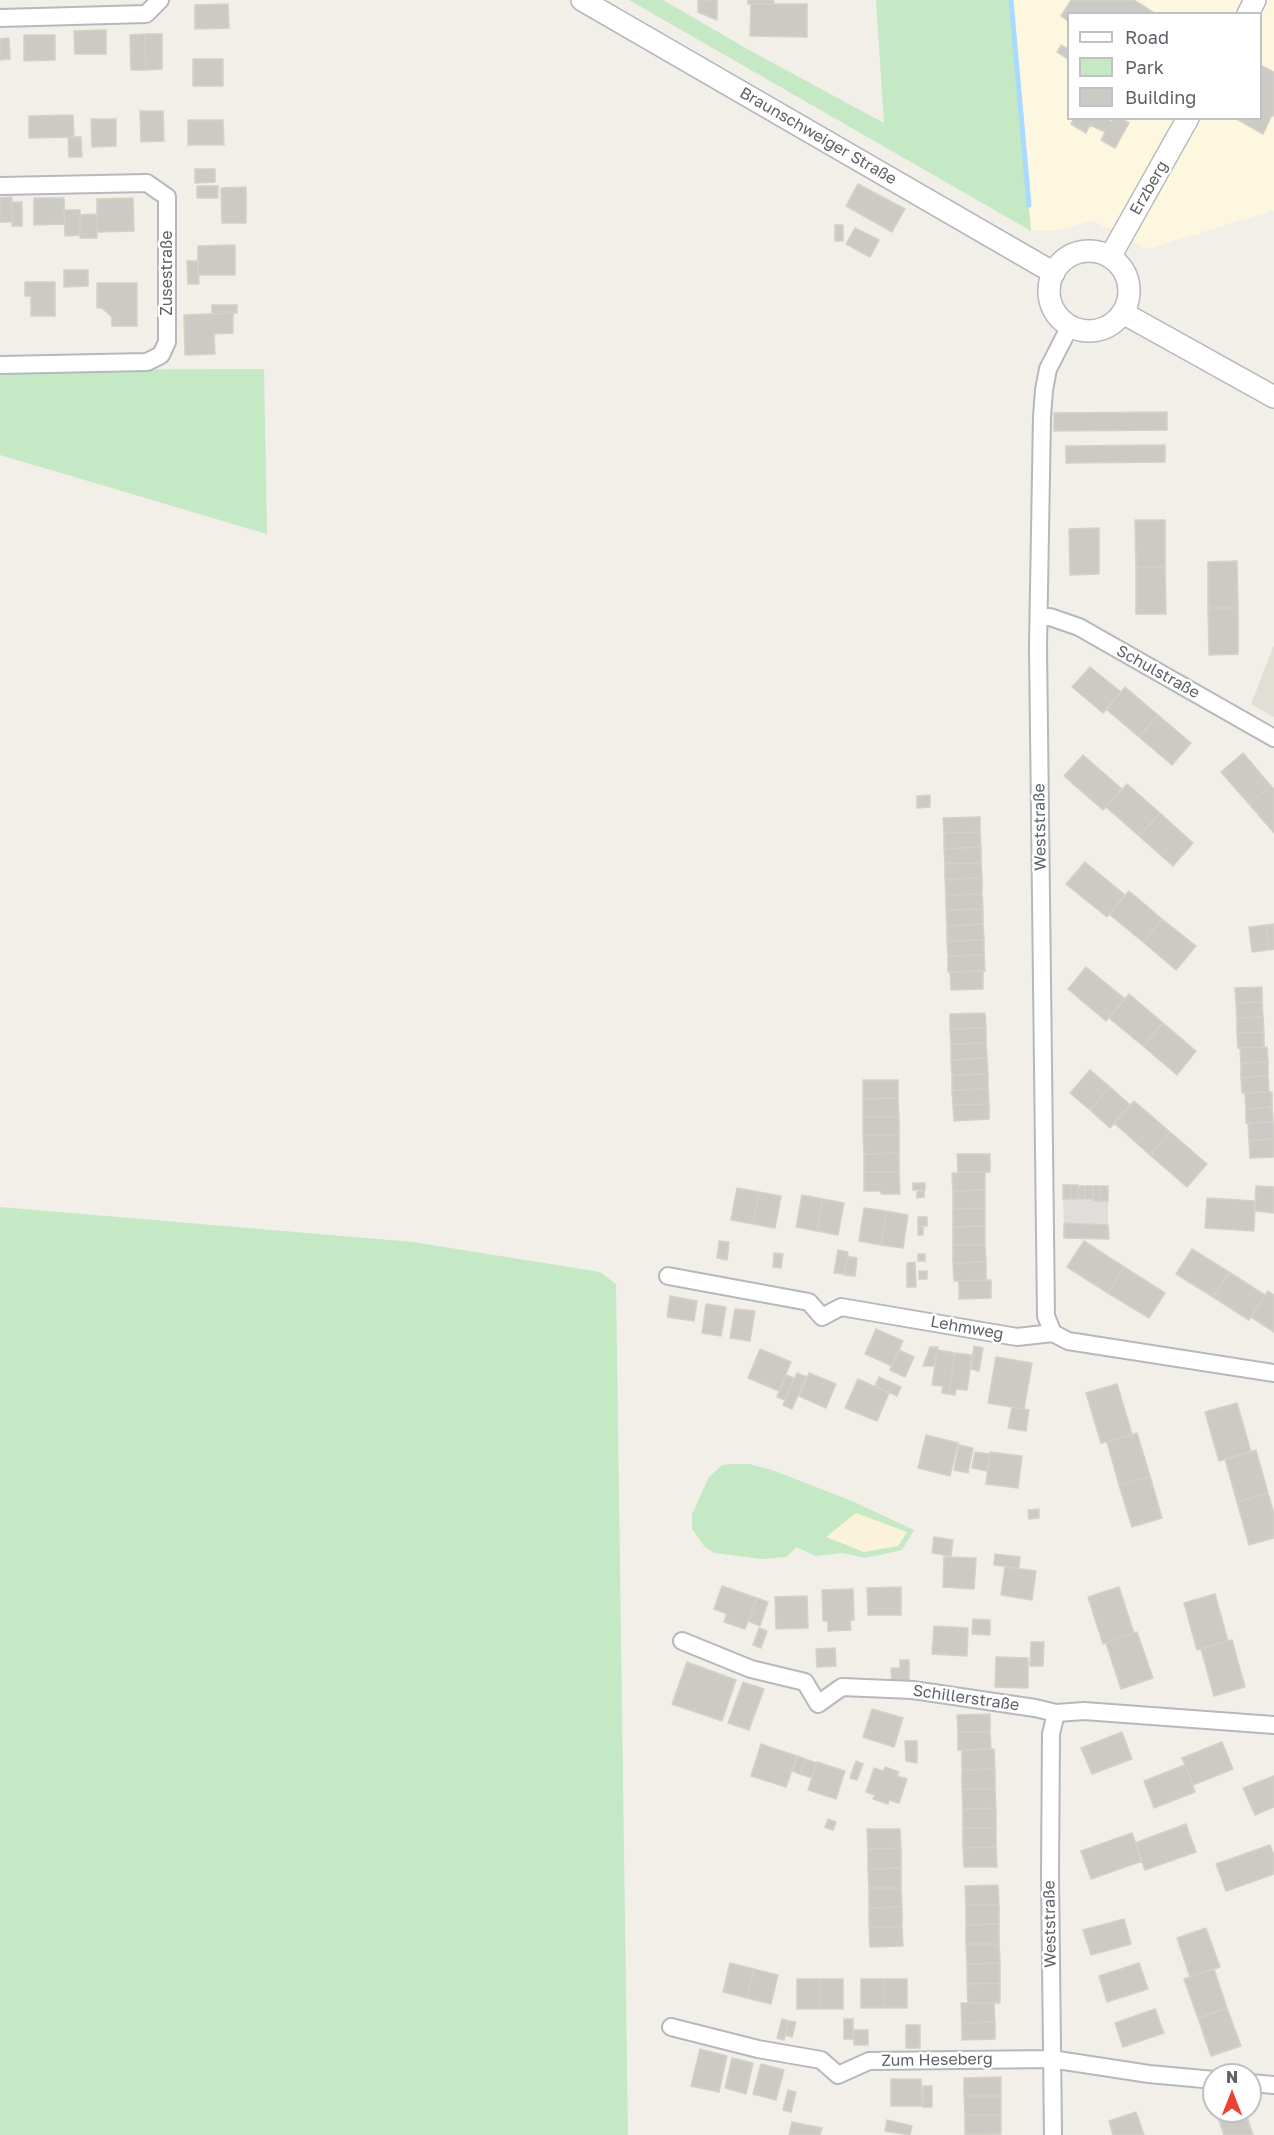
<!DOCTYPE html>
<html>
<head>
<meta charset="utf-8">
<style>
  body { margin:0 }
  #map { position:relative; width:1274px; height:2135px; overflow:hidden; background:#f1efe8; font-family:"Golos Text",sans-serif }
  canvas { display:block }
  .legend { position:absolute; left:1067px; top:12px; width:195px; height:108px; box-sizing:border-box; background:#fff; border:2px solid #bfc1c3; margin:0; padding:8px 10px; list-style:none; font-size:18px; color:#5f6368 }
  .legend li { display:flex; align-items:center; gap:12px; height:30px }
  .legend b { width:30px; border:2px solid #bfc1c3 }
  .north { position:absolute; left:1202px; top:2063px; width:60px; height:60px; box-sizing:border-box; background:#fff; border:2px solid #bfc1c3; border-radius:50%; rotate:0deg; font-size:16px; font-weight:700; line-height:24px; text-align:center; color:#5f6368 }
  .north::after { content:''; display:block; margin:auto; width:21px; height:27px; background:#ea4335; clip-path:polygon(50% 0,100% 100%,50% 72%,0 100%) }
</style>
</head>
<body>
<div id="map">
<canvas width="1274" height="2135"></canvas>
<ul class="legend">
<li><b style="height:8px;background:#fff"></b>Road</li>
<li><b style="height:16px;background:#c5e8c5"></b>Park</li>
<li><b style="height:16px;background:#cccac5"></b>Building</li>
</ul>
<div class="north">N</div>
</div>
<script>
const ctx = document.querySelector('canvas').getContext('2d');
ctx.lineJoin = 'round';
function fillPath(path, color) {
  ctx.fillStyle = color;
  ctx.fill(path, 'evenodd');
}
function toPath(rows) {
  const path = new Path2D();
  for (const r of rows) {
    if (r.length === 3) {
      path.moveTo(r[0] + r[2], r[1]);
      path.arc(r[0], r[1], r[2], 0, 2 * Math.PI);
      continue;
    }
    path.moveTo(r[0], r[1]);
    for (let i = 2; i < r.length; i += 2) path.lineTo(r[i], r[i + 1]);
  }
  return path;
}
function trace(path, color, width, dash) {
  ctx.strokeStyle = color;
  ctx.lineWidth = width;
  ctx.lineCap = dash ? 'butt' : 'round';
  ctx.setLineDash(dash || []);
  ctx.stroke(path);
}
function label(font, color, halo, rows, align = 'center') {
  ctx.font = font + ' "Golos Text",sans-serif';
  ctx.lineWidth = 5;
  ctx.setLineDash([]);
  ctx.textBaseline = 'middle';
  ctx.strokeStyle = halo;
  ctx.fillStyle = color;
  for (const [text, x, y, turn = 0] of rows) {
    ctx.save();
    ctx.translate(x, y);
    ctx.rotate((+turn || 0) * Math.PI / 180);
    ctx.textAlign = isNaN(turn) ? turn : align;
    if (halo) ctx.strokeText(text, 0, 0);
    ctx.fillText(text, 0, 0);
    ctx.restore();
  }
}
const commercial = toPath([
  [1011,0,1274,0,1274,210,1147,249,1092,220,1056,231,1031,231],
  [1068,14,1260,14,1260,118,1068,118]
]);
const industrial = toPath([
  [1063,1199,1108,1201,1108,1225,1064,1223]
]);
const education = toPath([
  [1274,645,1274,717,1251,704]
]);
const green = toPath([
  [629,0,663,0,749,50,884,123,876,0,1011,0,1031,231],
  [264,369,267,534,0,455,0,370],
  [0,1207,413,1242,600,1272,616,1284,628,2135,0,2135],
  [733,1464,749,1464,772,1470,852,1501,914,1530,902,1550,865,1558,843,1553,815,1556,797,1547,786,1557,762,1559,714,1553,704,1546,692,1529,692,1514,709,1477,722,1465]
]);
const sand = toPath([
  [856,1513,907,1532,898,1546,864,1552,826,1537]
]);
const stream = toPath([
  [1011,0,1029,205]
]);
const building = toPath([
  [698,0,717,0,717,20,698,12,698,0],
  [748,0,774,0,774,4,748,4,748,0],
  [1071,0,1134,0,1156,14,1068,14,1068,21,1061,16,1071,0],
  [228,4,229,28,195,29,195,5,228,4],
  [751,4,807,4,807,37,750,36,751,4],
  [106,30,106,54,75,54,74,31,106,30],
  [145,34,162,34,162,69,146,70,145,34],
  [145,34,146,70,131,70,130,35,145,34],
  [24,35,55,35,55,60,24,61,24,35],
  [9,38,10,59,0,60,0,39,9,38],
  [1061,45,1068,49,1068,59,1057,52,1061,45],
  [193,59,223,59,223,86,193,86,193,59],
  [1260,65,1274,72,1274,116,1272,115,1263,134,1235,118,1260,118,1260,65],
  [140,111,163,111,164,141,141,142,140,111],
  [73,115,74,137,29,138,29,116,73,115],
  [1074,118,1105,118,1112,122,1114,118,1121,118,1129,123,1115,148,1101,140,1105,132,1090,125,1086,133,1071,124,1074,118],
  [91,119,116,119,116,146,92,147,91,119],
  [188,120,223,120,224,145,188,145,188,120],
  [68,137,81,137,82,157,69,157,68,137],
  [195,169,215,169,215,182,195,183,195,169],
  [858,184,905,209,892,232,846,206,858,184],
  [197,186,218,186,218,198,197,198,197,186],
  [246,187,246,223,222,223,221,188,246,187],
  [12,197,12,222,0,222,0,198,12,197],
  [34,198,64,198,65,224,34,225,34,198],
  [133,198,134,231,97,232,97,199,133,198],
  [12,202,22,202,22,226,12,226,12,202],
  [64,210,80,210,80,235,65,236,64,210],
  [97,214,97,238,80,238,80,215,97,214],
  [835,225,843,225,843,241,835,241,835,225],
  [855,228,879,240,870,257,846,244,855,228],
  [235,245,235,275,198,275,198,246,235,245],
  [187,261,198,261,199,284,188,284,187,261],
  [64,270,88,270,88,286,64,287,64,270],
  [25,282,55,282,55,316,31,316,31,296,25,296,25,282],
  [97,283,137,283,137,326,112,326,112,317,102,308,97,308,97,283],
  [212,305,237,305,237,313,212,314,212,305],
  [233,313,233,333,214,334,215,354,185,355,184,315,233,313],
  [1167,412,1167,430,1054,431,1054,413,1167,412],
  [1165,445,1165,462,1066,463,1066,446,1165,445],
  [1135,520,1165,520,1165,567,1136,567,1135,520],
  [1099,528,1099,574,1070,575,1069,529,1099,528],
  [1237,561,1238,608,1208,608,1208,562,1237,561],
  [1136,567,1165,567,1166,614,1136,614,1136,567],
  [1208,608,1238,608,1238,654,1209,655,1208,608],
  [1090,667,1121,692,1103,713,1072,687,1090,667],
  [1125,687,1158,715,1139,737,1106,709,1125,687],
  [1158,715,1191,743,1172,765,1139,737,1158,715],
  [1243,753,1271,786,1249,804,1221,772,1243,753],
  [1083,755,1122,789,1103,810,1064,776,1083,755],
  [1127,784,1160,813,1139,836,1106,807,1127,784],
  [1271,786,1274,789,1274,833,1249,804,1271,786],
  [930,795,930,807,917,808,917,796,930,795],
  [1160,813,1193,843,1173,866,1139,836,1160,813],
  [980,817,980,832,944,833,943,818,980,817],
  [980,832,981,847,944,849,944,833,980,832],
  [981,847,981,863,945,864,944,849,981,847],
  [1085,862,1125,895,1107,917,1066,884,1085,862],
  [981,863,982,878,945,879,945,864,981,863],
  [982,878,982,894,946,895,945,879,982,878],
  [1129,891,1162,919,1143,942,1109,914,1129,891],
  [982,894,983,909,946,910,946,895,982,894],
  [983,909,983,924,947,926,946,910,983,909],
  [1162,919,1196,946,1176,970,1143,942,1162,919],
  [983,924,984,940,947,941,947,926,983,924],
  [1274,924,1274,949,1269,950,1266,925,1274,924],
  [1266,925,1269,950,1252,952,1249,927,1266,925],
  [984,940,984,955,948,956,947,941,984,940],
  [984,955,985,971,948,972,948,956,984,955],
  [1086,967,1125,999,1106,1021,1068,989,1086,967],
  [983,971,983,989,951,990,950,972,983,971],
  [1262,987,1262,1002,1236,1003,1235,988,1262,987],
  [1129,994,1163,1023,1143,1046,1109,1018,1129,994],
  [1262,1002,1263,1017,1237,1018,1236,1003,1262,1002],
  [985,1013,986,1028,950,1029,950,1014,985,1013],
  [1263,1017,1264,1032,1237,1033,1237,1018,1263,1017],
  [1163,1023,1196,1051,1177,1075,1143,1046,1163,1023],
  [986,1028,986,1043,951,1044,950,1029,986,1028],
  [1264,1032,1264,1047,1238,1048,1237,1033,1264,1032],
  [986,1043,987,1058,951,1060,951,1044,986,1043],
  [1267,1047,1268,1062,1241,1063,1240,1048,1267,1047],
  [987,1058,988,1074,952,1075,951,1060,987,1058],
  [1268,1062,1268,1076,1241,1077,1241,1063,1268,1062],
  [1090,1070,1110,1087,1090,1110,1070,1093,1090,1070],
  [988,1074,988,1089,952,1090,952,1075,988,1074],
  [1268,1076,1269,1092,1242,1093,1241,1077,1268,1076],
  [863,1080,898,1080,898,1098,863,1099,863,1080],
  [1110,1087,1130,1105,1110,1128,1090,1110,1110,1087],
  [988,1089,989,1104,953,1105,952,1090,988,1089],
  [1272,1092,1272,1107,1246,1109,1245,1093,1272,1092],
  [898,1098,899,1117,863,1117,863,1099,898,1098],
  [1134,1101,1170,1132,1150,1155,1114,1123,1134,1101],
  [989,1104,989,1119,954,1121,953,1105,989,1104],
  [1272,1107,1273,1122,1246,1123,1246,1109,1272,1107],
  [863,1117,899,1117,899,1135,863,1135,863,1117],
  [1273,1122,1274,1139,1249,1141,1248,1123,1273,1122],
  [1170,1132,1207,1164,1187,1187,1150,1155,1170,1132],
  [863,1135,899,1135,899,1153,864,1154,863,1135],
  [1274,1139,1274,1157,1250,1158,1249,1141,1274,1139],
  [899,1153,899,1172,864,1172,864,1154,899,1153],
  [957,1154,990,1154,990,1172,958,1172,957,1154],
  [864,1172,899,1172,900,1194,881,1194,881,1191,864,1191,864,1172],
  [985,1172,985,1190,953,1191,952,1173,985,1172],
  [913,1183,925,1183,925,1190,913,1190,913,1183],
  [1063,1185,1071,1185,1071,1199,1063,1199,1063,1185],
  [1071,1185,1078,1185,1078,1199,1071,1199,1071,1185],
  [1078,1186,1085,1186,1085,1199,1078,1199,1078,1186],
  [1085,1186,1093,1186,1093,1199,1085,1199,1085,1186],
  [1093,1186,1100,1186,1100,1201,1093,1201,1093,1186],
  [1100,1186,1108,1186,1108,1201,1100,1201,1100,1186],
  [1256,1186,1274,1187,1274,1213,1255,1211,1256,1186],
  [737,1188,759,1192,753,1224,731,1220,737,1188],
  [985,1190,985,1208,953,1209,953,1191,985,1190],
  [924,1191,924,1197,917,1198,917,1192,924,1191],
  [759,1192,781,1196,775,1228,753,1224,759,1192],
  [802,1195,823,1199,817,1231,796,1227,802,1195],
  [1207,1198,1255,1201,1254,1231,1205,1228,1207,1198],
  [823,1199,844,1203,838,1235,817,1231,823,1199],
  [864,1208,886,1211,881,1245,859,1241,864,1208],
  [985,1208,985,1226,953,1227,953,1209,985,1208],
  [886,1211,908,1215,903,1248,881,1245,886,1211],
  [918,1217,927,1217,927,1226,918,1226,918,1217],
  [1064,1223,1108,1225,1109,1239,1064,1238,1064,1223],
  [985,1226,985,1245,953,1245,953,1227,985,1226],
  [918,1227,923,1227,923,1235,918,1235,918,1227],
  [719,1241,729,1242,727,1260,717,1258,719,1241],
  [1084,1241,1124,1267,1108,1293,1067,1267,1084,1241],
  [953,1245,985,1245,986,1262,953,1263,953,1245],
  [1192,1249,1229,1272,1213,1297,1176,1274,1192,1249],
  [838,1250,848,1252,844,1274,834,1273,838,1250],
  [774,1253,783,1254,781,1268,773,1267,774,1253],
  [918,1254,925,1254,925,1261,918,1261,918,1254],
  [847,1256,857,1258,855,1276,844,1275,847,1256],
  [915,1262,916,1287,907,1287,907,1263,915,1262],
  [986,1262,986,1280,954,1281,953,1263,986,1262],
  [1124,1267,1165,1293,1149,1318,1108,1293,1124,1267],
  [919,1271,927,1271,927,1279,919,1279,919,1271],
  [1229,1272,1265,1295,1249,1320,1213,1297,1229,1272],
  [991,1280,991,1298,959,1299,959,1281,991,1280],
  [1268,1291,1274,1295,1274,1332,1251,1317,1268,1291],
  [670,1296,697,1301,694,1321,667,1317,670,1296],
  [706,1304,726,1307,721,1336,702,1333,706,1304],
  [735,1309,755,1311,750,1341,730,1338,735,1309],
  [876,1329,903,1341,892,1366,865,1354,876,1329],
  [974,1346,983,1348,979,1371,971,1369,974,1346],
  [930,1347,938,1347,934,1366,923,1366,930,1347],
  [760,1349,791,1362,779,1391,748,1378,760,1349],
  [899,1350,914,1357,905,1377,890,1370,899,1350],
  [937,1350,955,1353,949,1394,942,1393,943,1386,932,1385,937,1350],
  [955,1353,972,1355,967,1390,956,1389,955,1395,949,1394,955,1353],
  [996,1357,1032,1363,1024,1409,988,1403,996,1357],
  [797,1373,806,1377,792,1409,783,1405,797,1373],
  [809,1373,836,1384,826,1408,799,1396,809,1373],
  [786,1375,794,1378,785,1400,777,1397,786,1375],
  [879,1377,901,1387,897,1396,875,1386,879,1377],
  [858,1379,889,1393,877,1421,845,1408,858,1379],
  [1117,1384,1132,1434,1101,1443,1086,1393,1117,1384],
  [1237,1403,1251,1452,1219,1461,1205,1412,1237,1403],
  [1012,1407,1029,1410,1026,1431,1008,1428,1012,1407],
  [1137,1433,1150,1476,1119,1485,1107,1442,1137,1433],
  [926,1435,958,1443,950,1476,918,1468,926,1435],
  [959,1445,973,1448,968,1473,954,1470,959,1445],
  [1256,1450,1268,1493,1237,1502,1225,1459,1256,1450],
  [975,1452,990,1454,987,1471,972,1468,975,1452],
  [990,1452,1022,1456,1018,1488,986,1484,990,1452],
  [1150,1476,1162,1518,1132,1527,1119,1485,1150,1476],
  [1268,1493,1274,1514,1274,1538,1249,1545,1237,1502,1268,1493],
  [1039,1509,1039,1518,1029,1519,1028,1510,1039,1509],
  [934,1537,953,1540,951,1556,932,1553,934,1537],
  [995,1554,1020,1557,1019,1568,994,1565,995,1554],
  [944,1557,976,1558,974,1589,943,1587,944,1557],
  [1005,1567,1036,1571,1032,1600,1001,1595,1005,1567],
  [722,1586,757,1598,745,1629,724,1622,727,1614,714,1609,722,1586],
  [901,1587,901,1615,868,1615,867,1588,901,1587],
  [1119,1587,1134,1633,1103,1644,1088,1597,1119,1587],
  [853,1589,854,1620,850,1620,851,1630,828,1631,828,1621,823,1621,822,1590,853,1589],
  [1215,1594,1228,1641,1197,1650,1184,1603,1215,1594],
  [807,1596,808,1628,776,1629,775,1597,807,1596],
  [757,1598,768,1602,760,1626,748,1621,757,1598],
  [973,1619,990,1620,990,1635,972,1634,973,1619],
  [934,1626,968,1628,967,1656,932,1654,934,1626],
  [759,1628,767,1631,761,1648,753,1645,759,1628],
  [1137,1632,1153,1678,1121,1689,1106,1643,1137,1632],
  [1232,1640,1245,1687,1214,1696,1201,1649,1232,1640],
  [1031,1642,1044,1642,1043,1666,1030,1666,1031,1642],
  [835,1648,836,1666,817,1667,816,1649,835,1648],
  [996,1657,1028,1658,1028,1688,995,1687,996,1657],
  [900,1660,909,1660,909,1681,892,1682,891,1668,900,1668,900,1660],
  [687,1662,736,1680,722,1721,672,1704,687,1662],
  [743,1682,764,1689,749,1730,728,1723,743,1682],
  [872,1709,903,1718,894,1747,863,1737,872,1709],
  [990,1714,990,1732,958,1732,957,1715,990,1714],
  [958,1732,990,1732,991,1749,958,1750,958,1732],
  [1122,1732,1132,1759,1092,1774,1081,1748,1122,1732],
  [905,1741,917,1741,917,1763,906,1761,905,1741],
  [1222,1742,1233,1769,1193,1785,1182,1758,1222,1742],
  [761,1744,797,1756,786,1787,751,1776,761,1744],
  [994,1749,995,1769,962,1770,962,1750,994,1749],
  [798,1756,805,1759,800,1774,792,1771,798,1756],
  [805,1759,817,1763,812,1778,800,1774,805,1759],
  [856,1761,863,1764,857,1780,850,1778,856,1761],
  [817,1762,845,1771,836,1799,808,1790,817,1762],
  [1185,1765,1195,1792,1154,1808,1144,1781,1185,1765],
  [885,1767,899,1772,897,1776,907,1779,899,1803,889,1800,888,1804,873,1799,875,1795,866,1792,874,1768,883,1771,885,1767],
  [995,1769,995,1789,962,1789,962,1770,995,1769],
  [1274,1776,1274,1807,1255,1815,1243,1788,1274,1776],
  [962,1789,995,1789,996,1808,963,1809,962,1789],
  [996,1808,996,1828,963,1828,963,1809,996,1808],
  [828,1819,836,1822,833,1830,825,1827,828,1819],
  [1186,1824,1196,1852,1145,1870,1135,1843,1186,1824],
  [963,1828,996,1828,996,1847,963,1848,963,1828],
  [867,1829,900,1829,901,1848,868,1849,867,1829],
  [1132,1833,1142,1861,1091,1879,1081,1851,1132,1833],
  [1270,1845,1274,1856,1274,1874,1226,1891,1216,1864,1270,1845],
  [996,1847,997,1867,964,1867,963,1848,996,1847],
  [901,1848,901,1868,868,1869,868,1849,901,1848],
  [901,1868,901,1888,869,1888,868,1869,901,1868],
  [998,1885,999,1905,966,1905,965,1886,998,1885],
  [869,1888,901,1888,902,1907,869,1908,869,1888],
  [966,1905,999,1905,999,1924,966,1925,966,1905],
  [902,1907,902,1927,869,1927,869,1908,902,1907],
  [1124,1919,1131,1944,1091,1955,1083,1930,1124,1919],
  [999,1924,999,1944,966,1944,966,1925,999,1924],
  [869,1927,902,1927,903,1946,870,1947,869,1927],
  [1206,1928,1220,1967,1190,1977,1177,1938,1206,1928],
  [966,1944,999,1944,1000,1963,967,1964,966,1944],
  [730,1963,754,1969,747,1998,723,1992,730,1963],
  [1000,1963,1000,1983,967,1984,967,1964,1000,1963],
  [1139,1963,1148,1989,1107,2002,1099,1976,1139,1963],
  [754,1969,778,1975,771,2004,747,1998,754,1969],
  [1214,1969,1227,2008,1198,2018,1184,1979,1214,1969],
  [797,1979,820,1979,820,2009,797,2009,797,1979],
  [820,1979,843,1979,843,2009,820,2009,820,1979],
  [861,1979,884,1979,884,2008,861,2008,861,1979],
  [884,1979,907,1979,907,2008,884,2008,884,1979],
  [1000,1983,1000,2003,968,2003,967,1984,1000,1983],
  [961,2003,994,2003,995,2022,962,2023,961,2003],
  [1227,2008,1241,2046,1211,2056,1198,2018,1227,2008],
  [1155,2009,1164,2033,1123,2047,1115,2023,1155,2009],
  [782,2019,789,2021,784,2040,777,2038,782,2019],
  [844,2019,853,2019,853,2039,844,2039,844,2019],
  [789,2021,796,2022,792,2037,785,2035,789,2021],
  [995,2022,995,2039,962,2040,962,2023,995,2022],
  [906,2025,920,2025,920,2048,906,2048,906,2025],
  [854,2030,868,2030,868,2045,854,2045,854,2030],
  [700,2049,727,2056,719,2092,691,2086,700,2049],
  [732,2058,753,2063,746,2094,725,2088,732,2058],
  [761,2064,784,2070,776,2100,753,2094,761,2064],
  [1001,2077,1001,2096,964,2096,964,2078,1001,2077],
  [891,2079,921,2079,922,2106,891,2106,891,2079],
  [923,2086,932,2086,932,2107,923,2107,923,2086],
  [788,2090,796,2092,791,2112,783,2110,788,2090],
  [964,2096,1001,2096,1001,2115,965,2115,964,2096],
  [1245,2111,1253,2135,1224,2135,1216,2112,1245,2111],
  [1136,2112,1144,2135,1113,2135,1109,2121,1136,2112],
  [965,2115,1001,2115,1001,2134,965,2135,965,2115],
  [887,2120,912,2126,910,2135,885,2131,887,2120],
  [792,2122,822,2128,820,2135,789,2135,792,2122]
]);
const minor = toPath([
  [0,18,146,14,160,0],
  [0,186,147,183,167,197,167,342,161,355,147,362,0,365],
  [1070,326,1048,369,1044,390,1042,417,1038,646,1046,1316,1053,1333,1068,1341,1274,1373],
  [1039,617,1050,617,1079,627,1274,738],
  [668,1276,809,1302,822,1317,841,1307,1017,1337,1053,1333],
  [682,1641,751,1669,805,1682,818,1704,842,1687,913,1690,1035,1708,1056,1713,1084,1711,1274,1725],
  [671,2027,758,2049,821,2060,838,2075,869,2061,1051,2059,1149,2074,1214,2080],
  [1250,2083,1274,2085],
  [1053,2135,1050,1874,1051,1734,1056,1713]
]);
const tertiary = toPath([
  [582,0,1054,273],
  [1248,14,1255,0],
  [1089,291,40],
  [1110,257,1188,118],
  [1123,313,1274,397]
]);
const streetNames = [
  ["Braunschweiger Straße",818,136,30],
  ["Erzberg",1149,188,-60],
  ["Zusestraße",167,273,-90],
  ["Schulstraße",1158,672,29],
  ["Weststraße",1040,827,-91],
  ["Lehmweg",967,1328,10],
  ["Schillerstraße",966,1698,8],
  ["Weststraße",1050,1924,-91],
  ["Zum Heseberg",937,2060,-1]
];
fillPath(commercial, '#fef7e0');
fillPath(industrial, '#e0deda');
fillPath(education, '#e1ded6');
fillPath(green, '#c5e8c5');
fillPath(sand, '#fbf3d9');
trace(stream, '#aadaff', 5);
fillPath(building, '#cccac5');
trace(building, '#d6d1c6', 1.5);
trace(minor, '#b5b8bc', 20);
trace(tertiary, '#b5b8bc', 24);
trace(minor, '#fff', 16);
trace(tertiary, '#fff', 21);
label('16px', '#5f6368', '#fff', streetNames);
</script>
</body>
</html>
